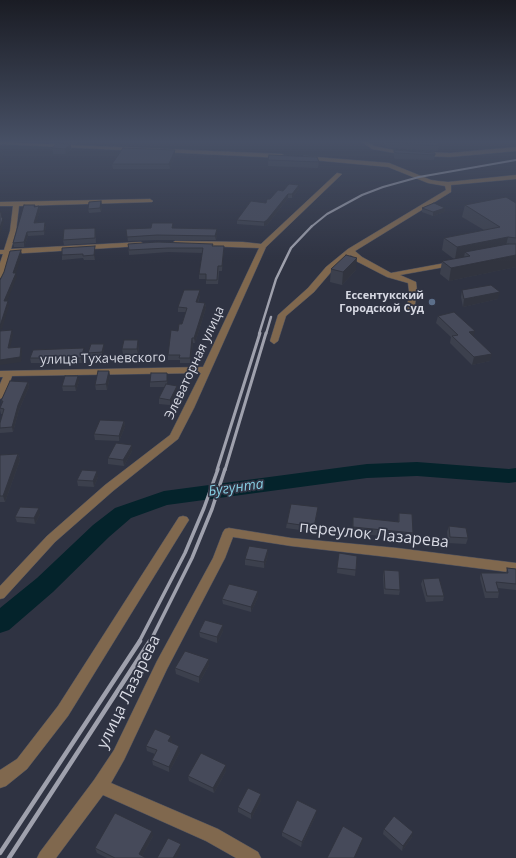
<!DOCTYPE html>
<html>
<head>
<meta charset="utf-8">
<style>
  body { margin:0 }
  canvas { display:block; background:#2f3342 }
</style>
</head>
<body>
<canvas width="516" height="858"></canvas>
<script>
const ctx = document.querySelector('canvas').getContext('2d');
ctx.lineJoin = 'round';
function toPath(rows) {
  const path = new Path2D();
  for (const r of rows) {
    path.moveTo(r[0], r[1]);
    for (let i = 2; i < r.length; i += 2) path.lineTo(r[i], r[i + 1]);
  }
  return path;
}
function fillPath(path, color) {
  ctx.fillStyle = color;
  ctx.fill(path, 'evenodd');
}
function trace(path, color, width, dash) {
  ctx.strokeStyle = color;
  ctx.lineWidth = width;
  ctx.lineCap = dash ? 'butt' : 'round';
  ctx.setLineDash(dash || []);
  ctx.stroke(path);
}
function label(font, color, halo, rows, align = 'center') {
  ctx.font = font + ' "Open Sans",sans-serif';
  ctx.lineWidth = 3.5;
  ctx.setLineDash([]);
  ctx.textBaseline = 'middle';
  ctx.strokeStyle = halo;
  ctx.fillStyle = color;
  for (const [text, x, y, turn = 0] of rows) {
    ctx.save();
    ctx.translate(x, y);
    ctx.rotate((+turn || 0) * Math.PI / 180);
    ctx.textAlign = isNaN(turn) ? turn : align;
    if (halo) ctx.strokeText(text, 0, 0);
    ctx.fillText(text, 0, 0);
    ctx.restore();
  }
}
const river = toPath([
  [417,462,509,469,516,468,516,482,509,483,417,476,367,478,167,505,131,518,109,537,53,592,9,630,0,633,0,608,37,578,93,525,115,508,164,491,367,464,417,462]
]);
const minor = toPath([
  [0,142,282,154,285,156,282,158,0,144,0,142],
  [362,142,368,142,374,146,409,153,406,155,372,149,362,142],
  [516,147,516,151,450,157,422,156,419,154,422,152,450,153,516,147],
  [304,156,389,163,431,180,438,181,448,182,516,175,516,179,451,185,451,192,355,251,362,257,391,273,456,261,456,265,400,275,416,282,417,291,414,311,411,311,407,309,409,291,408,283,387,277,356,261,351,255,332,271,314,292,286,316,278,341,274,344,270,341,278,315,308,288,326,267,348,249,446,190,445,186,428,183,388,167,302,159,301,158,304,156],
  [337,173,342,174,266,247,194,408,178,439,113,491,55,542,4,598,0,599,0,586,47,536,105,485,170,435,201,373,12,376,5,396,0,399,0,384,3,377,0,377,0,371,203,367,259,248,175,245,172,243,175,241,243,242,261,244,337,173],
  [150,199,153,201,152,202,19,206,16,231,11,249,141,242,144,244,141,246,10,254,4,276,0,278,0,263,3,254,0,254,0,250,4,250,10,231,13,206,0,206,0,202,150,199],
  [183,516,187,517,189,520,187,523,68,716,27,769,6,786,0,788,0,770,17,759,58,706,179,517,183,516],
  [229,528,291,538,397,548,516,563,516,573,397,558,291,546,233,537,225,558,167,669,124,760,111,783,218,829,258,852,261,858,236,858,206,841,103,795,56,858,37,858,40,852,94,780,114,750,157,661,213,558,223,532,225,529,229,528]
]);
const railFar4 = toPath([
  [311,227,327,214,362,195,383,187,419,177,516,160]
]);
const railFar3 = toPath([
  [259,334,276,279,291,248,312,226],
  [266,334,271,317]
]);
const railFar2 = toPath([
  [217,470,260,333],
  [225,470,266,333]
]);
const railFar1 = toPath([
  [139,642,185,553,204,508,218,469],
  [150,642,192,558,212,509,225,469]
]);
const rail = toPath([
  [0,853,140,641],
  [9,858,150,641]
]);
const wall = toPath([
  [63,142,79,142,77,144,71,144,71,149,66,154,53,154,52,148,63,144],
  [369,142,435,142,439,146,438,151,387,148,382,142,371,143],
  [175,150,175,155,170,169,113,169,112,164],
  [394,150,435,155,434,160,396,159,394,158],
  [268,160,319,162,318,168,268,166],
  [299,185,299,189,292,198,288,198,267,225,264,226,237,224,237,220,266,203,283,191],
  [101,201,102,206,101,212,89,213,88,209],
  [516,203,516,267,449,281,440,274,442,261,454,259,442,250,444,238,484,230,462,217,465,205],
  [35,205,35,207,39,206,40,211,36,222,46,226,44,235,28,236,24,247,14,247,13,243],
  [422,208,445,208,444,212,433,216,422,212],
  [95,228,96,243,64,245,63,240],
  [173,228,217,229,217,234,216,240,157,240,128,241,126,229],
  [128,244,224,246,222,271,219,271,218,284,206,284,206,279,199,279,199,274,203,253,168,252,129,255],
  [95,250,95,260,84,260,83,258,62,260,62,255],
  [331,269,356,270,342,285,330,282],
  [200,290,200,295,198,303,205,303,206,308,195,343,193,343,190,363,180,363,180,360,168,360,168,355,178,331,182,324,186,312,178,312,178,307],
  [462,290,498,299,463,307,461,297],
  [438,316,474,337,490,361,472,365,450,343,451,337,436,323],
  [139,345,138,354,123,354,122,349],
  [104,349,102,358,89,358,88,353],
  [85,353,82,363,31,363,30,358],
  [109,371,110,376,107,390,96,390,95,385],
  [168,378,167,385,177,386,177,391,170,405,159,404,159,398,165,387,150,387,150,382],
  [79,381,76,391,63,391,62,386],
  [28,382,29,387,19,410,13,432,0,433,0,423,3,414,1,414,0,409,2,403,1,401],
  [124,421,125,427,119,441,95,440,94,434],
  [132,445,132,451,124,466,108,464,108,458],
  [18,454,20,460,5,502,0,502,0,455],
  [98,477,94,487,78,486,77,480],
  [317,513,314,532,286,528,287,523],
  [399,513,413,533,412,539,352,533,353,517,398,522],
  [40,514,35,524,17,522,15,517],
  [449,526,468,538,466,544,448,543,447,532],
  [268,549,268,555,264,568,245,565,245,559],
  [339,553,357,556,355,576,337,573],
  [507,568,516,569,516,590,498,588,499,592,498,598,485,598,480,578,481,573,506,573],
  [384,570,400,590,399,595,384,594,383,576],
  [423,579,444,596,443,601,426,602,421,584],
  [258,597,251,612,223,604,222,599],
  [223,625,223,631,217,643,200,637,199,632],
  [209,659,209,665,199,683,176,674,175,668],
  [172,741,171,743,180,752,169,772,153,765,152,760,155,754,147,751,146,746],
  [226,771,214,793,189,781,188,776],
  [261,800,251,819,238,812,238,807],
  [316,815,301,847,282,836,282,832],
  [384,829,412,837,402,851,383,834],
  [153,836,142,856,146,858,107,858,97,853,95,848]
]);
const shadedWall = toPath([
  [372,142,382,142,371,143],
  [71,144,71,149,66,154,65,149],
  [2,150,4,160,0,165,0,152],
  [175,150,175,155,170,169,169,164],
  [299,185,299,189,292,198,292,194],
  [288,194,288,198,267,225,264,226,264,222],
  [101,201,102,206,101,212,100,208],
  [39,206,40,211,35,227,34,223],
  [445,208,444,212,433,216,433,212],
  [1,212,3,220,3,218,4,222,0,235,0,228,2,218],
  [45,222,46,226,44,235,44,231],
  [217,229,217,234,216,240,215,236],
  [27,232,28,236,24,247,24,242],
  [508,237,505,250,470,256,465,252,464,257,455,259,457,247],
  [95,246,95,260,94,255],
  [224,246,224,250,222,271,222,266],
  [21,250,22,255,15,276,16,273,17,277,5,306,4,301],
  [516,255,516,267,449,281,451,268],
  [357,258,356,270,342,285,343,272],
  [200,290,200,295,196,307,196,302],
  [500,292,498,299,463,307,464,299],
  [8,301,9,306,1,332,0,326],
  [205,303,206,308,195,343,194,338],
  [12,330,13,335,9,353,8,348],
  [475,331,473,339,469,332],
  [192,338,193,343,190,363,190,358],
  [138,340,139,345,138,354,137,349],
  [104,344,104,349,102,358,102,352],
  [21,347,22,352,21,362,0,365,0,360],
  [84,348,85,353,82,363,81,358],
  [492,354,490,361,472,365,474,357],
  [109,371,110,376,107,390,106,384],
  [167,373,168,378,167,387],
  [78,376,79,381,76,391,75,386],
  [28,382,29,387,19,410,13,432,12,427,18,405],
  [177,386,177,391,170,405,170,400],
  [124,421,125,427,119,441,119,436],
  [132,445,132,451,124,466,123,460],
  [18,454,20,460,5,502,3,496],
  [97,471,98,477,94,487,93,481],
  [318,507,317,513,314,532,314,527],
  [39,508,40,514,35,524,34,518],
  [268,549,268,555,264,568,264,562],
  [258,591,258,597,251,612,251,607],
  [223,625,223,631,217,643,217,637],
  [209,659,209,665,199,683,199,677],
  [171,736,172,741,168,747,168,741],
  [179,746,180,752,169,772,169,767],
  [226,765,226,771,214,793,213,788],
  [261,794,261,800,251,819,251,814],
  [317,810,316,815,301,847,302,842],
  [152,831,153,836,141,858,139,854],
  [413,832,412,837,402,851,403,846],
  [363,838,362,843,355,858,354,858],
  [181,844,181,849,177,858,173,858]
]);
const building = toPath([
  [387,142,435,142,439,146,388,142,387,142],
  [57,143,71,144,65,149,52,148,57,143],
  [123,148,175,150,169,164,112,164,123,148],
  [394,150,435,153,435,155,397,153,394,152,394,150],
  [269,155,317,157,319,162,268,160,269,155],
  [289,184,299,185,292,194,288,194,267,220,264,222,237,220,251,201,266,203,267,199,270,199,278,190,283,191,289,184],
  [506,197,516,203,516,238,508,237,457,247,444,238,500,227,465,205,506,197],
  [101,201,100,208,88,209,89,202,101,201],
  [434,203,445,208,433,212,422,208,434,203],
  [24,205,35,205,34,207,39,206,34,223,45,222,44,231,27,232,24,242,13,243,24,205],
  [0,212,1,212,2,218,3,218,0,228,0,212],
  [152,223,173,223,172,228,217,229,215,236,157,235,127,237,126,229,151,228,152,223],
  [95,228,95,238,63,240,64,229,95,228],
  [157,242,213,244,212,246,224,246,222,266,218,266,217,280,206,280,206,274,199,274,203,248,168,248,129,250,128,244,157,242],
  [508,244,516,244,516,255,451,268,442,261,470,256,465,252,508,244],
  [95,246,94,255,83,256,83,254,62,255,62,248,95,246],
  [21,250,13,273,16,273,4,301,8,301,0,326,0,280,4,272,10,251,21,250],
  [346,255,357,258,343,272,331,269,346,255],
  [491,285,500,292,464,299,462,290,491,285],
  [184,290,200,290,196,302,205,303,194,338,192,338,190,358,179,358,180,355,168,355,171,330,178,331,179,324,182,324,187,308,178,307,184,290],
  [454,312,475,331,469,332,492,354,474,357,452,336,458,335,438,316,454,312],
  [12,330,8,348,21,347,20,357,0,360,0,331,12,330],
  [124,340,138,340,137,349,122,349,124,340],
  [91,344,104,344,102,352,88,353,91,344],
  [84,348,81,358,30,358,33,350,84,348],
  [98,371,109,371,106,384,95,385,98,371],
  [151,373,167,373,167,381,150,382,151,373],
  [65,376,78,376,75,386,62,386,65,376],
  [10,381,28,382,18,405,12,427,0,428,0,423,4,409,0,408,3,401,1,401,10,381],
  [166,384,177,386,170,400,159,398,166,384],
  [100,420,124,421,119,436,94,434,100,420],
  [116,443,132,445,123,460,108,458,116,443],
  [18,454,3,496,0,496,0,455,18,454],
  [82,470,97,471,93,481,77,480,82,470],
  [291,504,318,507,314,527,287,523,291,504],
  [20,507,39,508,34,518,15,517,20,507],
  [399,513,412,514,413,533,353,527,353,517,399,522,399,513],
  [449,526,466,528,468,538,450,537,449,526],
  [249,546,268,549,264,562,245,559,249,546],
  [339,553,357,556,356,570,337,568,339,553],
  [507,568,516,569,516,584,496,582,499,592,486,592,481,573,508,573,507,568],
  [384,570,399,571,400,590,385,589,384,570],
  [439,578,444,596,427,596,423,579,439,578],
  [229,584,258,591,251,607,222,599,229,584],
  [205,620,223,625,217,637,199,632,205,620],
  [185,651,209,659,199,677,175,668,185,651],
  [155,729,171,736,168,741,179,746,169,767,152,760,157,750,146,746,155,729],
  [201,753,226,765,213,788,188,776,201,753],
  [248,788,261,794,251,814,238,807,248,788],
  [297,800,317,810,302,842,282,832,297,800],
  [115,813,152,831,139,854,146,858,115,858,95,848,115,813],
  [394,816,413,832,403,846,384,829,394,816],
  [343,826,363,838,354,858,327,858,343,826],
  [168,838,181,844,173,858,157,858,168,838]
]);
const markers = [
  [432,302,4,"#5c6f8a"]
];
const farPoinames = [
  ["Ессентукский",424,296],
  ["Городской Суд",424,309]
];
const streetNames = [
  ["улица Тухачевского",103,359,-1],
  ["Элеваторная улица",195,363,-65]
];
const waterNames = [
  ["Бугунта",236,488,-8]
];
const nearStreetnames = [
  ["переулок Лазарева",374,535,6],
  ["улица Лазарева",129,692,-64]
];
fillPath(river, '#04232b');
trace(minor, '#4d515f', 1);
fillPath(minor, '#80684e');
trace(railFar4, '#9fa1ad', 2);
trace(railFar3, '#9fa1ad', 2.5);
trace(railFar2, '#9fa1ad', 3);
trace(railFar1, '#9fa1ad', 3.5);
trace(rail, '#9fa1ad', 4.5);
fillPath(wall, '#3c404d');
fillPath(shadedWall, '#31343f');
fillPath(building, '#464a5a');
trace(building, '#31343f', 1);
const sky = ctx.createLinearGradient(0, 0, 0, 262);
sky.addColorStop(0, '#1a1c24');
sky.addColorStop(0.54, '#475065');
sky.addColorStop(1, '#47506500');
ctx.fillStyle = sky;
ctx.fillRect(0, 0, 516, 262);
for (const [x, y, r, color] of markers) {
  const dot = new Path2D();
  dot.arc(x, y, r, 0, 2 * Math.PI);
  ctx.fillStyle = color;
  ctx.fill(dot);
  trace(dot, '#2f3342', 1.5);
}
label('bold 11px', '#d7d9e3', '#2f3342', farPoinames, 'right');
label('13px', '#d7d9e3', '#2f3342', streetNames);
label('italic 14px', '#86cee3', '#2f3342', waterNames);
label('16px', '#d7d9e3', '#2f3342', nearStreetnames);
</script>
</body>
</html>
